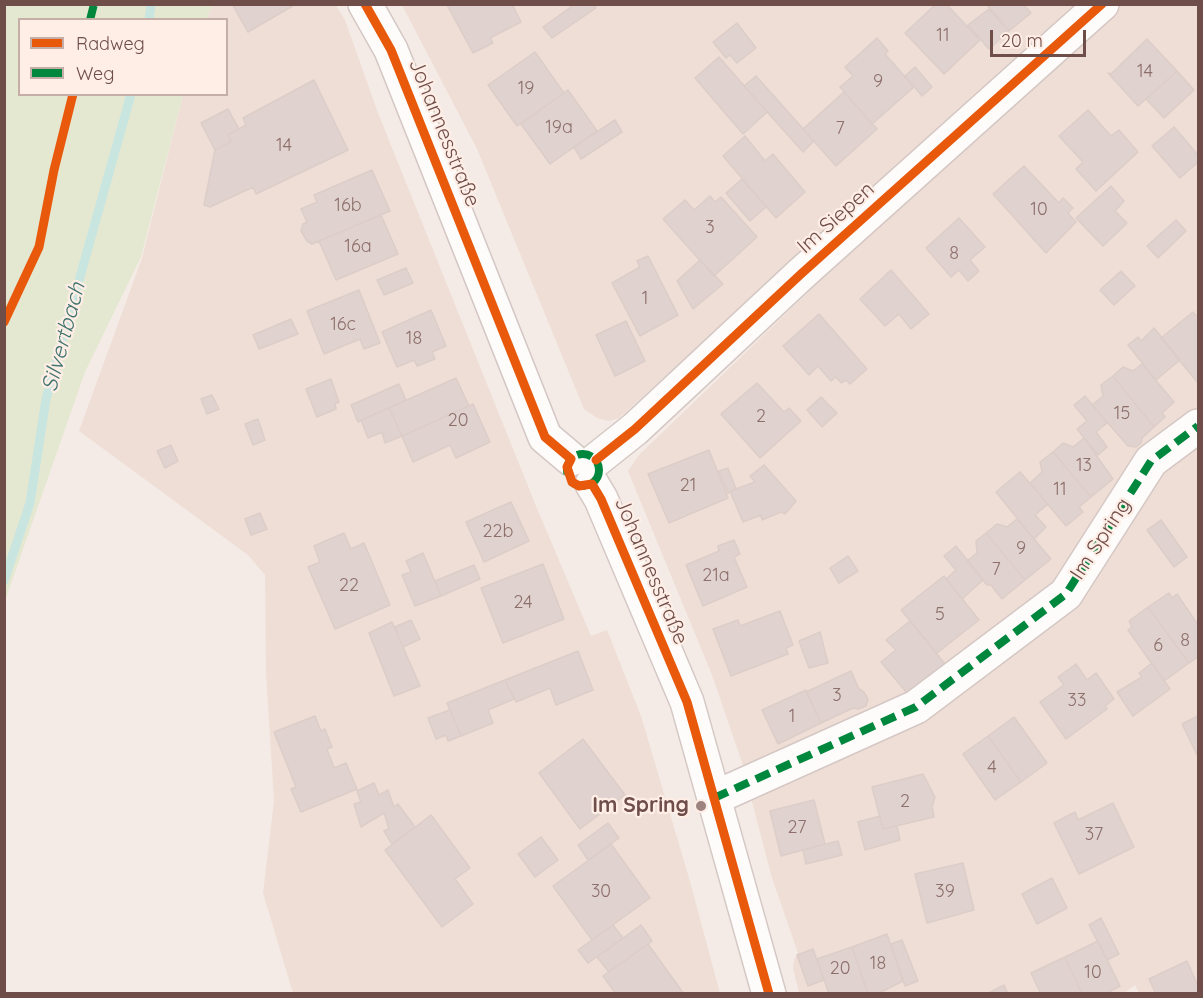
<!DOCTYPE html>
<html>
<head>
<meta charset="utf-8">
<style>
  body { margin:0 }
  #map { position:relative; width:1203px; height:998px; overflow:hidden; background:#f4ebe6; font-family:Quicksand,sans-serif }
  canvas { display:block }
  .frame { position:absolute; inset:0; border:6px solid #6f4d49; pointer-events:none }
  .legend { position:absolute; left:18px; top:18px; width:210px; height:78px; box-sizing:border-box; background:#feeee6; border:2px solid #c5aea7; margin:0; padding:8px 10px; list-style:none; font-size:18px; color:#6f4d49 }
  .legend li { display:flex; align-items:center; gap:12px; height:30px }
  .legend b { width:30px; border:2px solid #c5aea7 }
  .scale { position:absolute; left:990px; top:30px; width:96px; height:27px; box-sizing:border-box; border:3px solid #6f4d49; border-top:0; padding-left:8px; font-size:18px; line-height:21px; white-space:nowrap; color:#6f4d49; -webkit-text-stroke:4px #feeee6; paint-order:stroke }
</style>
</head>
<body>
<div id="map">
<canvas width="1203" height="998"></canvas>
<div class="frame"></div>
<ul class="legend">
<li><b style="height:8px;background:#e8590c"></b>Radweg</li>
<li><b style="height:8px;background:#00873e"></b>Weg</li>
</ul>
<div class="scale">20 m</div>
</div>
<script>
const ctx = document.querySelector('canvas').getContext('2d');
ctx.lineJoin = 'round';
function fillPath(path, color) {
  ctx.fillStyle = color;
  ctx.fill(path, 'evenodd');
}
function toPath(rows) {
  const path = new Path2D();
  for (const r of rows) {
    if (r.length === 3) {
      path.moveTo(r[0] + r[2], r[1]);
      path.arc(r[0], r[1], r[2], 0, 2 * Math.PI);
      continue;
    }
    path.moveTo(r[0], r[1]);
    for (let i = 2; i < r.length; i += 2) path.lineTo(r[i], r[i + 1]);
  }
  return path;
}
function trace(path, color, width, dash) {
  ctx.strokeStyle = color;
  ctx.lineWidth = width;
  ctx.lineCap = dash ? 'butt' : 'round';
  ctx.setLineDash(dash || []);
  ctx.stroke(path);
}
function label(font, color, halo, rows, align = 'center') {
  ctx.font = font + ' Quicksand,sans-serif';
  ctx.lineWidth = 4.5;
  ctx.setLineDash([]);
  ctx.textBaseline = 'middle';
  ctx.strokeStyle = halo;
  ctx.fillStyle = color;
  for (const [text, x, y, turn = 0] of rows) {
    ctx.save();
    ctx.translate(x, y);
    ctx.rotate((+turn || 0) * Math.PI / 180);
    ctx.textAlign = isNaN(turn) ? turn : align;
    if (halo) ctx.strokeText(text, 0, 0);
    ctx.fillText(text, 0, 0);
    ctx.restore();
  }
}
const residential = toPath([
  [212,5,336,5,345,20,378,113,536,506,591,636,607,630,641,716,689,878,720,993,293,993,263,893,274,801,266,673,265,575,248,555,79,431,142,258,183,95,226,94,226,20,207,19],
  [402,5,1089,5,779,273,619,418,609,421,597,418,584,409,477,149],
  [1118,5,1198,5,1198,416,1066,573,933,682,745,771,712,675,628,471,639,455,822,279],
  [1198,442,1198,993,1139,993,1135,985,1123,994,799,993,793,968,795,957,799,956,772,878,751,798,942,703,1049,628,1070,607,1171,461]
]);
const green = toPath([
  [5,4,212,5,207,19,20,20,20,94,183,95,141,257,85,372,5,601]
]);
const stream = toPath([
  [149,20,151,4],
  [4,581,30,503,46,399,131,94]
]);
const building = toPath([
  [232,4,296,4,248,32,232,4],
  [512,4,521,22,490,38,493,43,473,53,447,5,512,4],
  [575,4,593,4,596,8,552,38,543,27,575,4],
  [936,4,946,4,980,40,944,74,905,33,936,4],
  [986,4,1023,4,1031,13,1009,31,986,4],
  [989,9,1009,31,989,49,968,25,989,9],
  [737,23,756,48,737,63,730,55,726,58,713,42,737,23],
  [877,38,888,51,885,54,914,87,872,124,840,87,853,76,845,67,877,38],
  [1147,39,1177,71,1138,106,1108,73,1111,74,1147,39],
  [535,52,564,93,517,126,488,85,535,52],
  [719,57,767,112,743,134,695,78,719,57],
  [915,67,932,87,922,96,905,76,915,67],
  [1177,71,1194,90,1164,118,1146,99,1177,71],
  [756,76,814,141,803,152,744,86,756,76],
  [314,80,348,150,256,194,253,187,210,207,204,205,215,150,231,142,228,135,246,125,243,118,314,80],
  [568,90,597,131,550,164,521,124,568,90],
  [844,92,877,129,836,166,803,129,844,92],
  [228,109,239,129,228,135,231,142,215,150,201,123,228,109],
  [1088,110,1111,136,1119,130,1138,152,1096,191,1076,169,1083,162,1059,136,1088,110],
  [615,120,622,132,581,159,574,147,615,120],
  [1174,127,1198,155,1198,162,1180,178,1152,146,1174,127],
  [745,136,765,161,773,154,805,192,776,218,723,156,745,136],
  [1024,166,1059,203,1063,198,1073,208,1068,213,1076,222,1046,253,993,194,1024,166],
  [372,170,390,211,312,244,307,241,301,231,303,224,307,222,301,209,317,202,314,195,372,170],
  [742,179,766,207,750,221,726,193,742,179],
  [1111,186,1124,201,1115,211,1127,223,1103,246,1076,218,1111,186],
  [710,196,715,202,721,197,757,237,714,276,663,219,685,200,694,210,710,196],
  [381,215,398,254,336,280,319,241,381,215],
  [959,218,985,247,970,260,979,271,968,281,959,270,951,277,926,248,959,218],
  [1176,220,1186,231,1158,258,1147,246,1176,220],
  [648,256,678,315,640,336,612,283,640,267,637,261,648,256],
  [700,260,723,284,693,309,677,281,700,260],
  [406,268,413,283,384,295,377,280,406,268],
  [891,270,929,314,911,329,899,314,885,326,860,299,891,270],
  [1121,271,1135,286,1114,305,1100,290,1121,271],
  [359,290,380,343,364,349,360,339,324,354,307,311,359,290],
  [431,310,446,346,432,352,435,359,417,366,414,360,397,367,382,332,431,310],
  [1193,312,1198,318,1198,383,1161,338,1193,312],
  [819,314,867,369,850,384,846,380,841,383,836,377,831,381,818,366,809,375,783,346,819,314],
  [291,319,298,334,259,349,253,335,291,319],
  [626,321,645,361,615,376,596,335,626,321],
  [1154,328,1180,360,1156,380,1128,345,1138,337,1141,341,1154,328],
  [1142,364,1174,402,1162,413,1165,417,1154,427,1113,376,1123,367,1133,371,1142,364],
  [1113,376,1154,427,1142,438,1141,443,1136,447,1128,446,1092,405,1103,396,1101,385,1113,376],
  [456,378,469,406,402,436,389,408,456,378],
  [331,379,339,402,335,404,336,409,317,417,306,389,331,379],
  [757,383,784,412,789,408,801,421,760,458,721,414,757,383],
  [399,384,406,400,358,422,351,405,399,384],
  [212,395,219,409,207,414,201,399,212,395],
  [1085,396,1107,423,1096,432,1107,447,1098,455,1077,429,1087,421,1074,405,1085,396],
  [821,397,837,413,822,427,807,410,821,397],
  [473,404,490,442,456,458,450,445,413,462,402,436,473,404],
  [389,408,402,436,385,443,382,432,368,438,361,420,389,408],
  [258,419,265,440,253,445,245,424,258,419],
  [1084,438,1113,479,1091,497,1053,452,1063,443,1073,447,1084,438],
  [171,445,178,461,165,468,157,451,171,445],
  [709,450,728,498,669,523,648,474,709,450],
  [1053,452,1091,497,1079,507,1083,512,1066,526,1030,483,1042,472,1040,462,1053,452],
  [764,465,796,501,785,514,781,512,762,520,761,515,743,522,730,491,755,482,750,476,764,465],
  [728,468,736,489,728,493,719,471,728,468],
  [1020,472,1048,504,1035,515,1046,527,1034,539,996,492,1020,472],
  [511,502,529,541,484,562,466,522,511,502],
  [260,513,267,529,251,535,245,519,260,513],
  [1017,519,1051,559,1025,580,986,533,997,524,1007,527,1017,519],
  [1161,520,1187,557,1174,567,1147,530,1161,520],
  [344,533,351,549,364,543,390,605,335,629,308,567,320,562,314,546,344,533],
  [986,533,1025,580,1002,599,991,585,987,585,967,561,977,553,976,541,986,533],
  [734,540,740,554,734,557,747,587,703,606,686,565,719,551,718,546,734,540],
  [956,546,983,580,962,599,946,579,956,570,944,556,956,546],
  [423,553,441,596,415,606,402,575,411,572,406,561,423,553],
  [848,556,858,571,839,583,830,568,848,556],
  [543,564,564,619,503,643,481,588,543,564],
  [474,565,480,579,441,596,435,581,474,565],
  [944,576,979,620,937,653,901,610,944,576],
  [1169,593,1172,598,1177,594,1198,625,1198,657,1189,663,1148,607,1169,593],
  [1148,607,1189,663,1164,681,1128,630,1132,627,1129,621,1148,607],
  [780,611,793,645,786,648,788,654,731,676,713,629,738,620,740,626,780,611],
  [411,620,420,639,403,647,395,627,411,620],
  [910,621,945,664,907,693,881,662,896,650,886,640,910,621],
  [392,622,420,686,394,696,369,633,392,622],
  [820,632,828,663,809,668,799,641,820,632],
  [578,651,593,690,556,705,550,688,516,702,505,680,578,651],
  [1152,663,1170,689,1133,716,1117,692,1142,677,1139,673,1152,663],
  [1076,664,1087,680,1096,673,1114,699,1105,706,1107,709,1066,739,1040,702,1064,685,1058,677,1076,664],
  [851,671,859,689,864,692,868,699,866,706,858,709,853,708,821,723,806,692,851,671],
  [505,680,514,699,488,710,493,723,461,736,447,703,505,680],
  [806,690,821,723,778,744,762,710,806,690],
  [450,710,461,736,448,741,446,735,436,739,428,718,450,710],
  [315,716,321,731,325,729,332,747,327,749,334,768,346,763,357,789,301,812,291,789,296,787,274,732,315,716],
  [1198,716,1198,757,1182,724,1198,716],
  [1014,717,1047,763,1021,782,988,736,1014,717],
  [988,736,1021,782,995,800,963,754,988,736],
  [583,739,625,795,580,829,539,773,583,739],
  [923,774,935,797,932,807,934,817,883,829,872,787,923,774],
  [374,783,379,795,388,790,394,807,398,804,415,827,392,844,384,831,389,829,384,813,361,827,354,804,361,802,357,791,374,783],
  [814,800,825,844,781,856,770,811,814,800],
  [1113,803,1134,847,1079,874,1054,823,1075,812,1078,820,1113,803],
  [431,815,470,868,455,879,473,904,442,927,385,850,431,815],
  [880,816,883,829,897,826,900,840,865,850,858,822,880,816],
  [608,823,619,838,588,860,578,845,608,823],
  [541,837,558,860,535,877,518,854,541,837],
  [838,841,842,855,806,864,803,850,838,841],
  [611,844,650,898,592,940,553,886,611,844],
  [963,863,974,910,927,923,915,874,963,863],
  [1052,878,1067,908,1037,924,1022,894,1052,878],
  [1101,918,1119,954,1107,960,1089,925,1101,918],
  [613,925,623,938,588,963,578,950,613,925],
  [641,925,652,941,609,972,597,957,641,925],
  [887,934,903,981,877,994,868,994,852,947,887,934],
  [902,940,918,981,905,986,891,944,902,940],
  [1098,941,1120,986,1105,994,1082,994,1065,957,1098,941],
  [648,944,684,994,616,994,603,976,648,944],
  [852,947,868,994,829,994,817,959,852,947],
  [813,949,824,980,808,986,797,955,813,949],
  [1065,957,1082,994,1041,994,1031,973,1065,957],
  [1187,961,1198,986,1198,994,1156,994,1149,979,1187,961],
  [1004,985,1008,994,987,994,1004,985]
]);
const minor = toPath([
  [365,4,391,50,545,437,571,459],
  [596,460,635,429,801,274,1102,4],
  [592,484,601,499,687,702,769,994],
  [714,798,916,707,1066,594,1151,461,1198,426]
]);
const quiet = toPath([
  [90,20,94,4],
  [583,470,16],
  [714,798,916,707,1066,594,1151,461,1198,426]
]);
const cycleway = toPath([
  [365,4,391,50,545,437,571,459,567,467,572,482,579,486,592,484,601,499,687,702,769,994],
  [4,322,39,247,54,170,73,94],
  [596,460,635,429,801,274,1102,4]
]);
const markers = [
  [701,806,6,"#9e8480"]
];
const numberNames = [
  ["11",943,36],
  ["14",1145,72],
  ["9",878,82],
  ["19",526,89],
  ["19a",559,128],
  ["7",840,129],
  ["14",284,146],
  ["16b",348,206],
  ["10",1039,210],
  ["3",710,228],
  ["16a",358,247],
  ["8",954,254],
  ["1",645,299],
  ["16c",343,325],
  ["18",414,339],
  ["15",1122,414],
  ["2",761,417],
  ["20",458,421],
  ["13",1084,466],
  ["21",688,486],
  ["11",1060,490],
  ["22b",498,532],
  ["9",1021,549],
  ["7",996,570],
  ["21a",716,576],
  ["22",349,586],
  ["24",523,603],
  ["5",940,615],
  ["8",1185,641],
  ["6",1158,646],
  ["3",837,696],
  ["33",1077,701],
  ["1",792,717],
  ["4",992,768],
  ["2",905,802],
  ["27",797,828],
  ["37",1094,835],
  ["30",601,892],
  ["39",945,892],
  ["18",878,964],
  ["20",840,969],
  ["10",1093,973]
];
const streetNames = [
  ["Johannesstraße",444,133,68],
  ["Im Siepen",836,218,-42],
  ["Im Spring",1101,539,-57],
  ["Johannesstraße",651,571,67]
];
const poiNames = [
  ["Im Spring",689,806]
];
const waterNames = [
  ["Silvertbach",64,337,-75]
];
fillPath(residential, '#efded6');
fillPath(green, '#e5e8d1');
trace(stream, '#c9e5e0', 9);
fillPath(building, '#e0d2ce');
trace(building, '#dccdc9', 1.5);
trace(minor, '#d5c8c4', 36);
trace(minor, '#fdfcfb', 33);
trace(quiet, '#00873e', 8, [15, 8]);
trace(cycleway, '#e8590c', 9);
for (const [x, y, r, color] of markers) {
  const dot = new Path2D();
  dot.arc(x, y, r, 0, 2 * Math.PI);
  ctx.fillStyle = color;
  ctx.fill(dot);
  trace(dot, '#feeee6', 2);
}
label('18px', '#8d706c', null, numberNames);
label('21px', '#6f4d49', '#feeee6', streetNames);
label('bold 21px', '#6f4d49', '#feeee6', poiNames, 'right');
label('italic 22px', '#3f746f', '#feeee6', waterNames);
</script>
</body>
</html>
